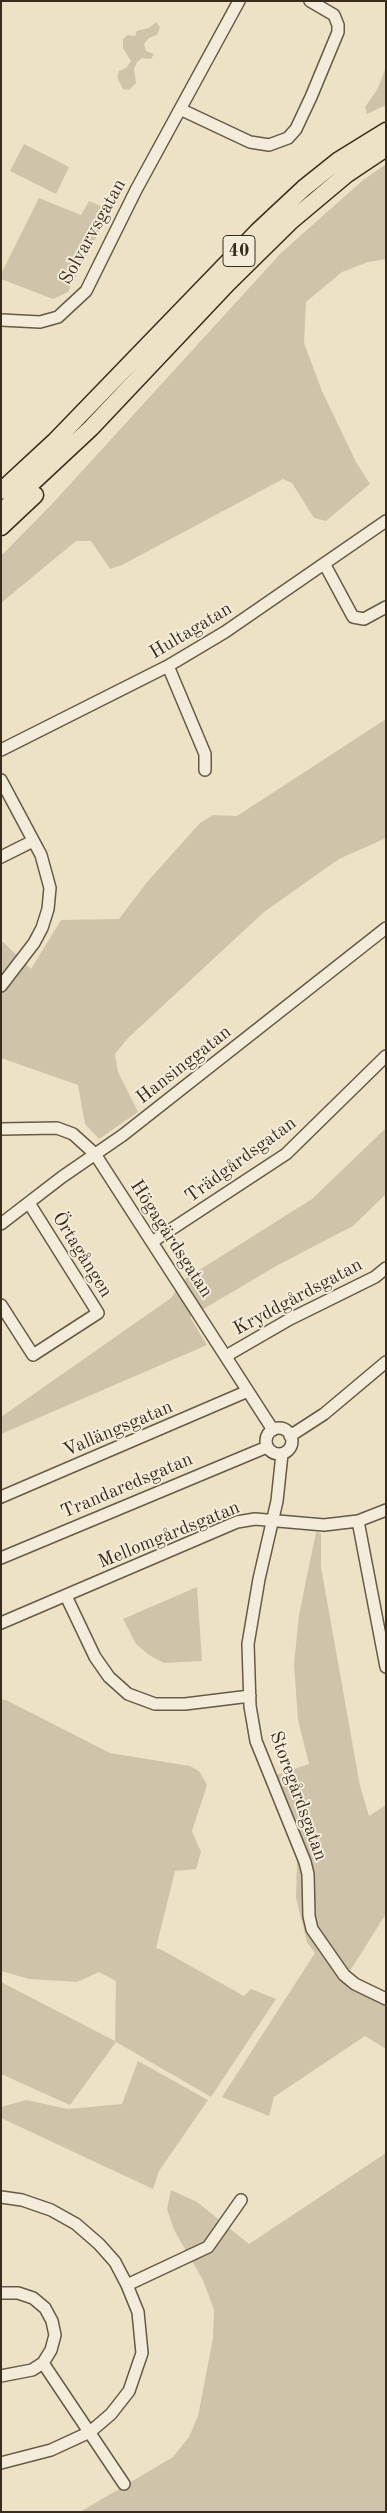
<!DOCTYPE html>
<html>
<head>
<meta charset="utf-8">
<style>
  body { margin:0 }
  #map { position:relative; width:387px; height:2513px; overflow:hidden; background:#eee2c6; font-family:"Old Standard TT",serif }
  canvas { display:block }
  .frame { position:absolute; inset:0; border:2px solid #392c1d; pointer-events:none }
</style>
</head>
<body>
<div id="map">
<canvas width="387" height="2513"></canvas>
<div class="frame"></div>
</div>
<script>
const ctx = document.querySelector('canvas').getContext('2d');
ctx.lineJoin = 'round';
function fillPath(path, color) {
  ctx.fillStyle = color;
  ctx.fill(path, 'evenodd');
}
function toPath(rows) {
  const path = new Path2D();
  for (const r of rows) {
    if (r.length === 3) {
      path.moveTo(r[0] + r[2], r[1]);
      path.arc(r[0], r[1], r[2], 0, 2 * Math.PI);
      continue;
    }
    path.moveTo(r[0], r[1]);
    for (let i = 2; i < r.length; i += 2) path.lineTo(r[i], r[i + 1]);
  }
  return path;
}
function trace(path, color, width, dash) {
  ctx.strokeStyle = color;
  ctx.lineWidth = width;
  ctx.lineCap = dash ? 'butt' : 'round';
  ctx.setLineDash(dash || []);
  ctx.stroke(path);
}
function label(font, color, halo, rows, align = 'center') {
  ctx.font = font + ' "Old Standard TT",serif';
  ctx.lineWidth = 4;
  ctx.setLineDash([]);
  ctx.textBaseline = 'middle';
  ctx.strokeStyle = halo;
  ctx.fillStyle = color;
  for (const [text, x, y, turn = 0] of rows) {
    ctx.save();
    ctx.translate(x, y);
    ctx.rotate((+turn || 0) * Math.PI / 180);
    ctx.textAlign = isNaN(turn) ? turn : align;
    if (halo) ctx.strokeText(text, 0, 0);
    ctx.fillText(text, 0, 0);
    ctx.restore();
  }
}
const green = toPath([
  [156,22,160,27,157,35,149,38,144,44,146,51,154,54,151,59,142,58,137,62,134,69,136,83,129,90,123,89,117,77,119,71,126,68,131,61,123,48,123,39,127,35,135,36,137,31,149,28],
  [386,67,386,105,367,114,365,107,377,90],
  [24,144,69,167,56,194,10,171],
  [386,164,386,259,368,262,342,272,306,302,304,343,322,391,356,462,370,484,326,521,314,518,292,483,283,479,122,565,110,569,91,541,76,541,1,603,1,556,52,504,281,253,362,181],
  [39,198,81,215,89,201,110,210,68,292,53,299,1,279,1,274],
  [386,719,386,838,339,859,264,912,128,1038,115,1054,118,1072,138,1112,99,1139,85,1124,78,1085,1,1058,1,940,31,969,61,920,119,919,148,881,200,823,213,815,237,816],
  [386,1128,386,1194,353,1226,278,1265,190,1317,207,1345,1,1434,1,1417,171,1298,185,1279,312,1199],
  [316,1532,321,1533,321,1567,360,1786,369,1816,386,1805,386,1914,348,1974,386,1992,386,2049,365,2036,274,2097,269,2116,222,2097,315,1953,307,1942,296,1898,297,1861,286,1800,276,1775,309,1764,298,1720,294,1664,299,1615],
  [197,1587,202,1661,164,1663,149,1655,136,1644,123,1619],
  [1,1699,6,1700,110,1753,190,1766,199,1771,207,1785,192,1831,201,1852,196,1869,175,1871,156,1948,162,1950,244,1996,251,1989,276,1999,211,2097,116,2042,70,2105,1,2074,1,1982,115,2041,116,1981,99,1972,77,1982,29,1979,1,1971],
  [138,2061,208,2100,159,2171,153,2189,1,2118,1,2107,26,2100,68,2109,122,2104],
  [386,2153,386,2512,80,2512,173,2457,189,2437,198,2416,213,2338,214,2310,203,2280,174,2230,167,2209,171,2190,197,2202,249,2244]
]);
const minor = toPath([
  [182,110,250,142,269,145,288,138,296,129,311,97,338,32,338,25,334,15,310,1],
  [1,320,40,322,58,317,86,291,136,190,239,1],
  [325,565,353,617,364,619,386,607],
  [168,666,205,754,205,770],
  [1,750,168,666,225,632,386,521],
  [1,780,41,855,50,888,48,909,42,928,34,943,1,986],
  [1,857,33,841],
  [1,1129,57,1128,73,1134,95,1154,273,1430],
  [1,1224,62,1177,123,1135,386,928],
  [152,1242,286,1154,386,1056],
  [1,1305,33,1355,98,1313,29,1203],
  [226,1356,290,1319,375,1277,386,1268],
  [279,1441,13],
  [290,1436,324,1414,386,1362],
  [282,1454,277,1501,259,1579,248,1644,250,1706,256,1741,305,1862,308,1874,309,1916,312,1929,344,1975,355,1984,386,1999],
  [1,1497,248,1391],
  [358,1521,386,1667],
  [1,1558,267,1447],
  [66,1596,95,1657,109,1677,128,1694,155,1704,185,1704,250,1696],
  [1,1623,237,1522,255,1519,324,1525,358,1521,386,1510],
  [1,2197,22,2200,51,2210,76,2224,99,2244,115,2262,127,2285,138,2312,142,2353,129,2391,111,2414,90,2432,51,2450,1,2463],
  [127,2285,208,2247,241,2200],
  [1,2293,18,2293,33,2298,45,2308,52,2321,55,2335,51,2350,43,2363,32,2370,1,2376],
  [43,2363,124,2484]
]);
const highway = toPath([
  [1,491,55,441,258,231,304,188,339,160,386,131],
  [1,512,91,428,228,283,291,221,347,174,386,148],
  [1,527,35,495]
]);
const shields = [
  [239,251,32]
];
const shieldNames = [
  ["40",239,251]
];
const streetNames = [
  ["Solvarvsgatan",93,232,-61],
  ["Hultagatan",191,631,-31],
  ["Hansinggatan",184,1065,-38],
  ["Trädgårdsgatan",241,1160,-36],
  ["Högagärdsgatan",171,1239,57],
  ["Örtagången",82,1255,58],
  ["Kryddgårdsgatan",298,1297,-28],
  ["Vallängsgatan",118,1429,-23],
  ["Trandaredsgatan",127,1486,-23],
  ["Mellomgårdsgatan",169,1535,-22],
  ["Storegårdsgatan",298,1796,70]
];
fillPath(green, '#cfc3a9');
trace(minor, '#665a47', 14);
trace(highway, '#392c1d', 19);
trace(minor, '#f4ecda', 11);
trace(highway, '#eee2c6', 16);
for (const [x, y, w] of shields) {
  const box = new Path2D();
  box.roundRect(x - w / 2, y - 15.5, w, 31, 4);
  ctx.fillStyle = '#f4ecda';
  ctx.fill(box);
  trace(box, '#392c1d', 1);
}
label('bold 18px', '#392c1d', null, shieldNames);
label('19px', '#392c1d', '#f4ecda', streetNames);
</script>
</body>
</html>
